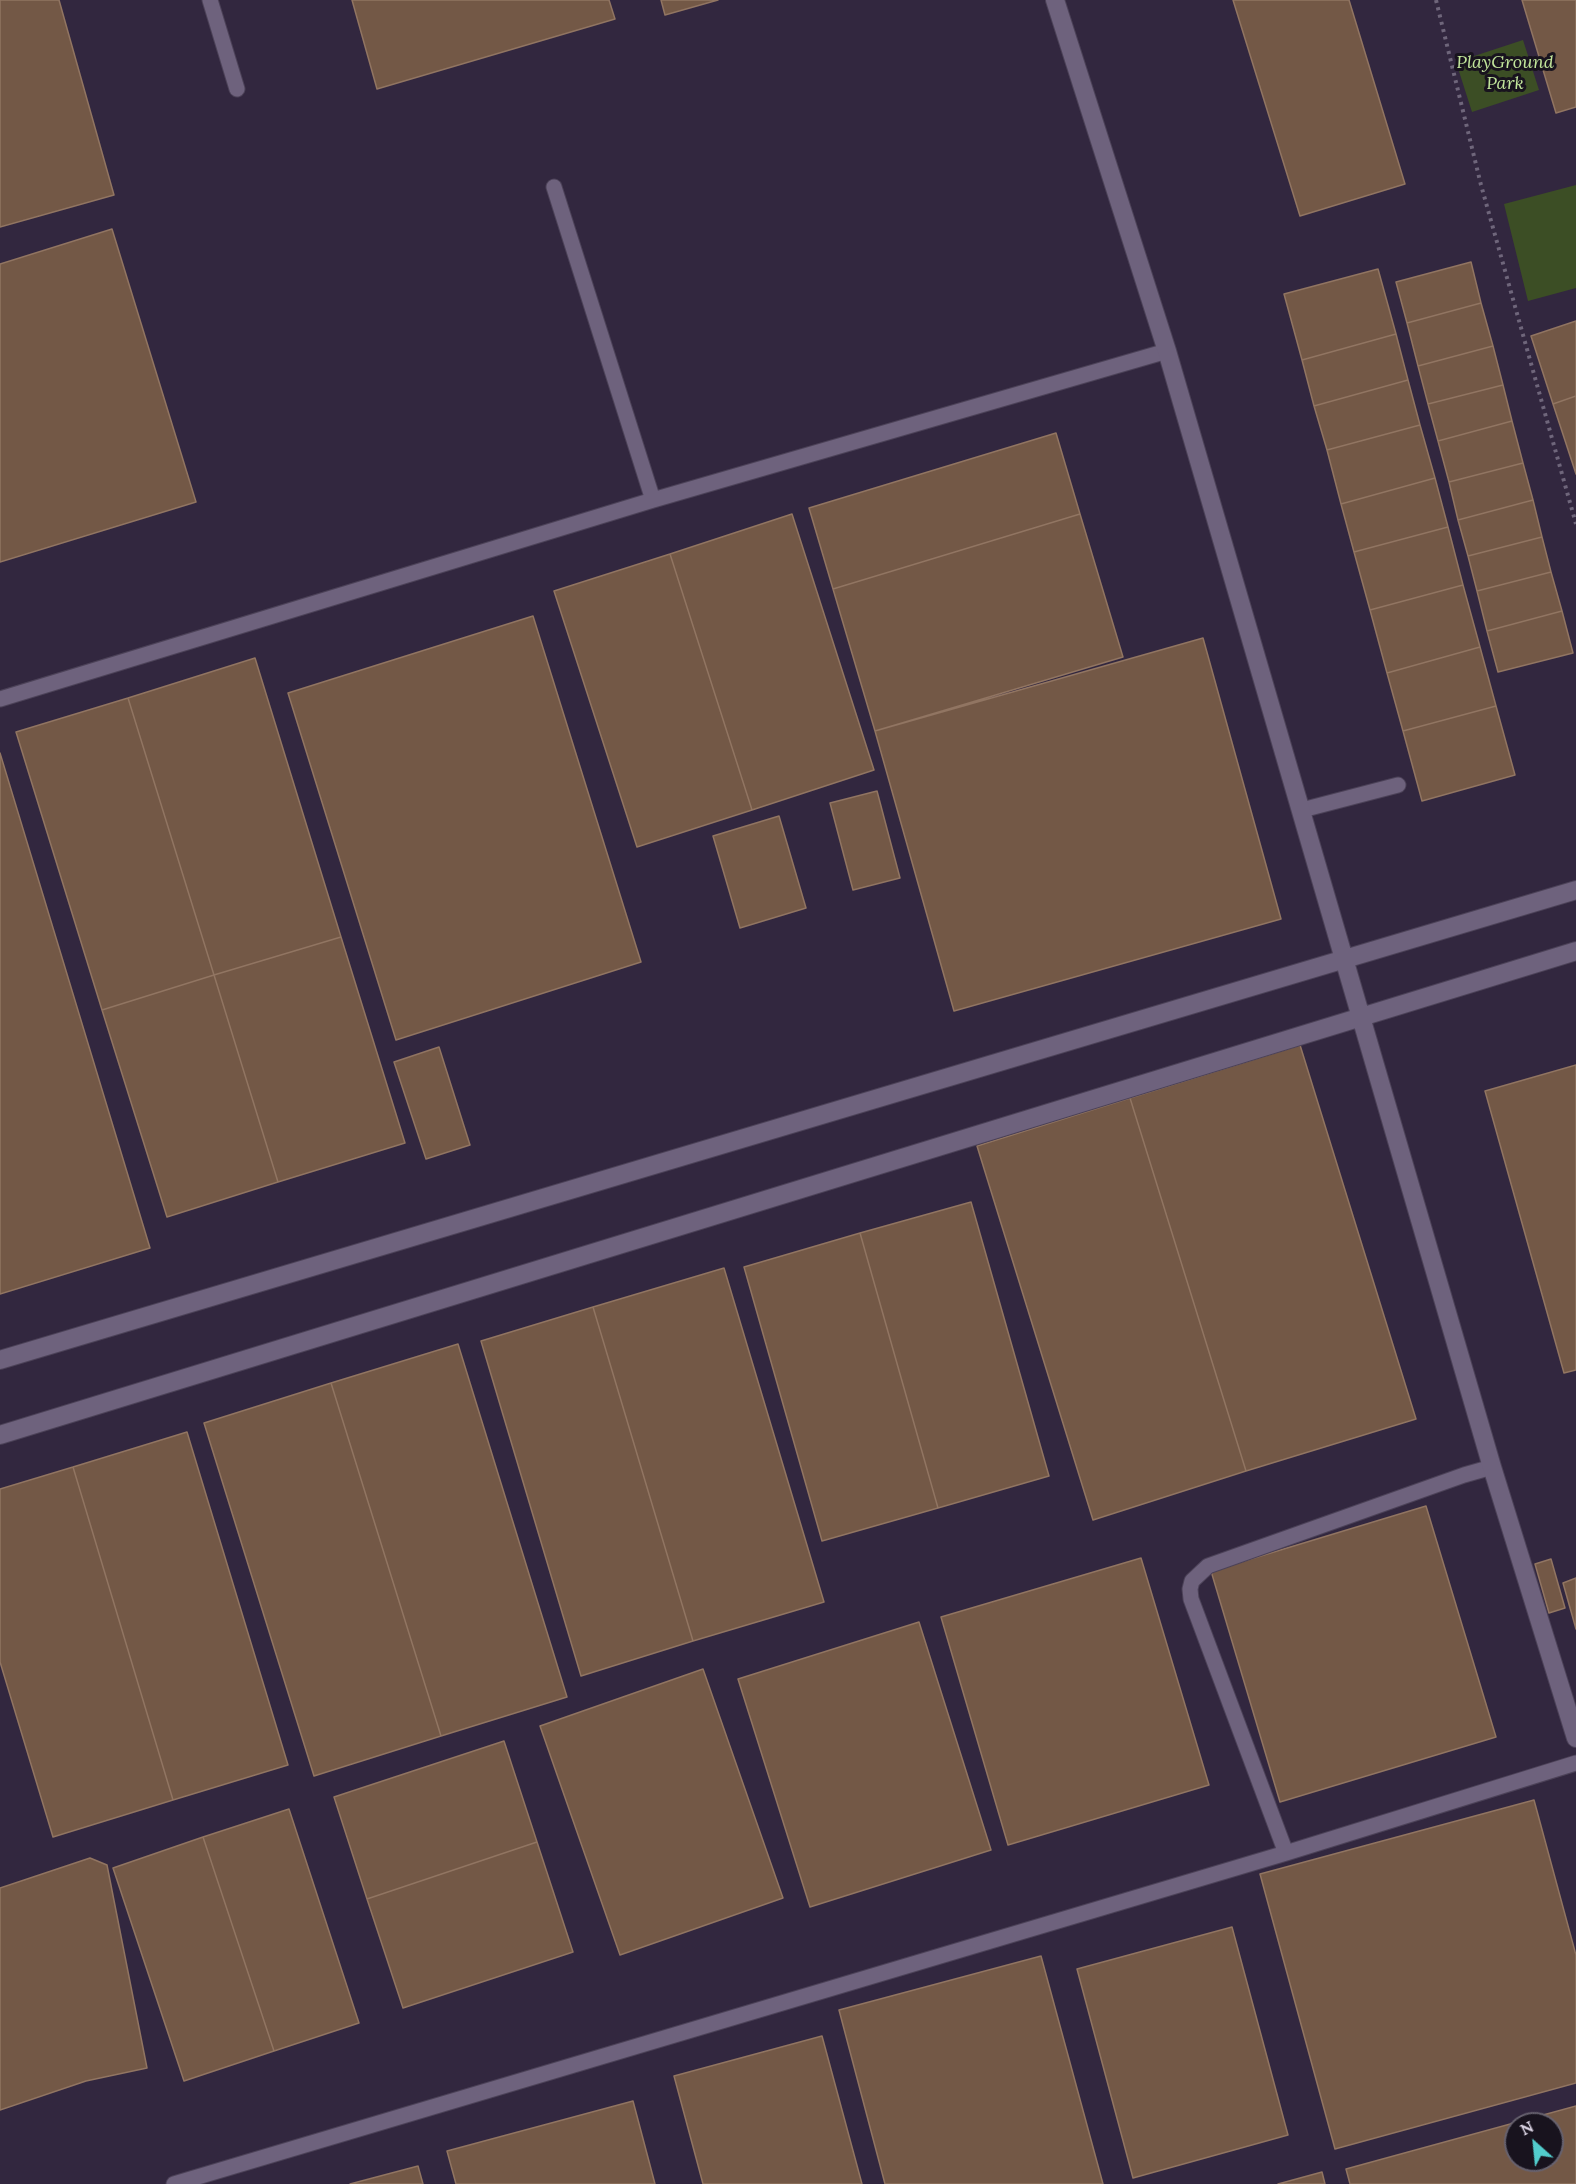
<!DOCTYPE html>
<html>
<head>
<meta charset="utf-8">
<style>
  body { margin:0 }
  #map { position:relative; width:1576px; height:2184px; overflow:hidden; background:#32273f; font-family:Lora,serif }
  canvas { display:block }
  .north { position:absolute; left:1504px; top:2112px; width:60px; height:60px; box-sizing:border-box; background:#18131e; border:2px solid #66616e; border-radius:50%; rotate:333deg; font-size:16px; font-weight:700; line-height:24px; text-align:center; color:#dcd5e5 }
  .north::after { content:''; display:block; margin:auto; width:21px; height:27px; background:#52cdcd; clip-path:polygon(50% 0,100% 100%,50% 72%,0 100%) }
</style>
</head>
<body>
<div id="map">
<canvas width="1576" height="2184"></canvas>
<div class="north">N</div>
</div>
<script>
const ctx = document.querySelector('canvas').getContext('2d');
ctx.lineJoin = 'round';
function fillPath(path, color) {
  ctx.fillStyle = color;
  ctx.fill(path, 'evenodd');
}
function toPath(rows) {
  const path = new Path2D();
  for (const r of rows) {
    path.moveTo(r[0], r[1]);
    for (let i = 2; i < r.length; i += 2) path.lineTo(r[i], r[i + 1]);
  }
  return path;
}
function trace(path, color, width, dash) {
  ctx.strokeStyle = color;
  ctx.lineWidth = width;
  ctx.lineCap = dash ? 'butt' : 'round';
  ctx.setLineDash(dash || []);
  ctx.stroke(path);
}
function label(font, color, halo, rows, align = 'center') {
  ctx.font = font + ' Lora,serif';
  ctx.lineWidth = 6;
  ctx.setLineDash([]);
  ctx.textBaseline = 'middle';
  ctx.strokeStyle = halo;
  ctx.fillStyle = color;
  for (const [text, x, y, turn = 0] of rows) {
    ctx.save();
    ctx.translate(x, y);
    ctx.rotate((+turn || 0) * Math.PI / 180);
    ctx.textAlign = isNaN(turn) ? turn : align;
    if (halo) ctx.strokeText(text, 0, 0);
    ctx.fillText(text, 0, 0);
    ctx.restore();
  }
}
const green = toPath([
  [1523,40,1539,90,1472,112,1456,62],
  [1576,185,1576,288,1528,301,1504,204]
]);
const building = toPath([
  [0,0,59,0,114,195,0,227,0,0],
  [352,0,609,0,615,19,377,89,352,0],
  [661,0,718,0,665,15,661,0],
  [1233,0,1349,0,1405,184,1300,216,1233,0],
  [1522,0,1576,0,1576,107,1556,113,1522,0],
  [112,229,196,502,0,562,0,264,112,229],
  [1471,262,1481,303,1407,323,1396,282,1471,262],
  [1378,269,1396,334,1302,360,1284,294,1378,269],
  [1481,303,1493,346,1418,366,1407,323,1481,303],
  [1576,321,1576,396,1553,404,1531,336,1576,321],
  [1396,334,1408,380,1314,406,1302,360,1396,334],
  [1493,346,1503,385,1428,404,1418,366,1493,346],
  [1408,380,1420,425,1327,450,1314,406,1408,380],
  [1503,385,1512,421,1438,441,1428,404,1503,385],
  [1576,396,1576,474,1553,404,1576,396],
  [1512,421,1523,463,1449,482,1438,441,1512,421],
  [1420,425,1435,478,1341,504,1327,450,1420,425],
  [1056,433,1080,514,833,589,809,508,1056,433],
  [1523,463,1533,500,1458,520,1449,482,1523,463],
  [1435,478,1448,527,1354,552,1341,504,1435,478],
  [1533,500,1542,537,1468,556,1458,520,1533,500],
  [792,514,874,770,752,810,670,554,792,514],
  [1080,514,1123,657,875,731,833,589,1080,514],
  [1448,527,1463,585,1370,610,1354,552,1448,527],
  [1542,537,1551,572,1477,591,1468,556,1542,537],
  [670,554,752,810,637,847,554,591,670,554],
  [1551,572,1562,611,1487,631,1477,591,1551,572],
  [1463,585,1480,647,1387,673,1370,610,1463,585],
  [1562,611,1573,653,1498,672,1487,631,1562,611],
  [533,616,641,962,396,1040,288,693,533,616],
  [1203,638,1281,919,954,1011,875,731,1203,638],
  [1480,647,1496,706,1403,731,1387,673,1480,647],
  [255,658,341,937,214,975,128,698,255,658],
  [128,698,214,975,102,1010,16,732,128,698],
  [1496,706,1515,775,1422,801,1403,731,1496,706],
  [0,753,150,1248,0,1294,0,753],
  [877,791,900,878,853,890,830,803,877,791],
  [779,816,806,908,740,928,713,836,779,816],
  [341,937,405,1143,278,1182,214,975,341,937],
  [214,975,278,1182,167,1217,102,1010,214,975],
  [1300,1045,1416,1419,1246,1471,1130,1098,1300,1045],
  [439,1047,470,1145,426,1159,394,1062,439,1047],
  [1576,1065,1576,1370,1564,1373,1485,1091,1576,1065],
  [1130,1098,1246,1471,1093,1520,977,1146,1130,1098],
  [971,1202,1049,1476,938,1508,860,1233,971,1202],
  [860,1233,938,1508,822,1541,744,1267,860,1233],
  [724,1268,824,1602,693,1641,593,1307,724,1268],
  [593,1307,693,1641,581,1676,481,1341,593,1307],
  [458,1344,567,1697,441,1736,331,1383,458,1344],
  [331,1383,441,1736,314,1776,204,1423,331,1383],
  [187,1432,288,1765,173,1800,73,1467,187,1432],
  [73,1467,173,1800,53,1837,0,1662,0,1489,73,1467],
  [1426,1506,1496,1737,1280,1802,1211,1571,1426,1506],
  [1141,1558,1209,1785,1008,1845,941,1617,1141,1558],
  [1551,1559,1565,1608,1549,1613,1535,1564,1551,1559],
  [1576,1578,1576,1629,1563,1583,1576,1578],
  [919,1622,991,1850,810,1907,738,1679,919,1622],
  [703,1669,783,1898,620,1955,540,1726,703,1669],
  [504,1741,537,1842,367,1899,334,1797,504,1741],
  [1534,1800,1576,1955,1576,2083,1335,2149,1260,1874,1534,1800],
  [289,1809,359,2023,274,2051,203,1837,289,1809],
  [203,1837,274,2051,184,2081,113,1868,203,1837],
  [537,1842,573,1952,403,2008,367,1899,537,1842],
  [90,1858,107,1865,147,2068,86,2081,0,2110,0,1888,90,1858],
  [1232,1927,1288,2135,1133,2178,1077,1969,1232,1927],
  [1041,1956,1103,2184,885,2184,839,2010,1041,1956],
  [822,2036,862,2184,703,2184,674,2076,822,2036],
  [633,2101,655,2184,456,2184,447,2151,633,2101],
  [1576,2106,1576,2184,1350,2184,1346,2169,1576,2106],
  [1516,2124,1552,2124,1552,2160,1516,2160,1516,2124],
  [418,2166,423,2184,350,2184,418,2166],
  [1322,2172,1325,2184,1278,2184,1322,2172]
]);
const path = toPath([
  [1436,0,1481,185,1576,524]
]);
const service = toPath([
  [210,0,237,89],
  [554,187,653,500],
  [0,699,653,500,1167,351],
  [1302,810,1398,785],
  [1286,1853,1191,1599,1190,1589,1192,1581,1208,1566,1464,1475,1492,1467],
  [174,2184,1286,1853,1576,1763]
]);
const minor = toPath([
  [1055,0,1167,351,1492,1467,1576,1738],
  [0,1360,1576,890],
  [0,1435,1576,951]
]);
const parkNames = [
  ["PlayGround",1505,63],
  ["Park",1505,84]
];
fillPath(green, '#3c4e25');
fillPath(building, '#735846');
trace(building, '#917562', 1.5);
trace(service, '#4c4258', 17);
trace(minor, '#4c4258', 20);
trace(path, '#6f667b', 4, [3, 4.5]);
trace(service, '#6e627d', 15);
trace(minor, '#6e627d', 18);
label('italic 18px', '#c2e69b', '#18131e', parkNames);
</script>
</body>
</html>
